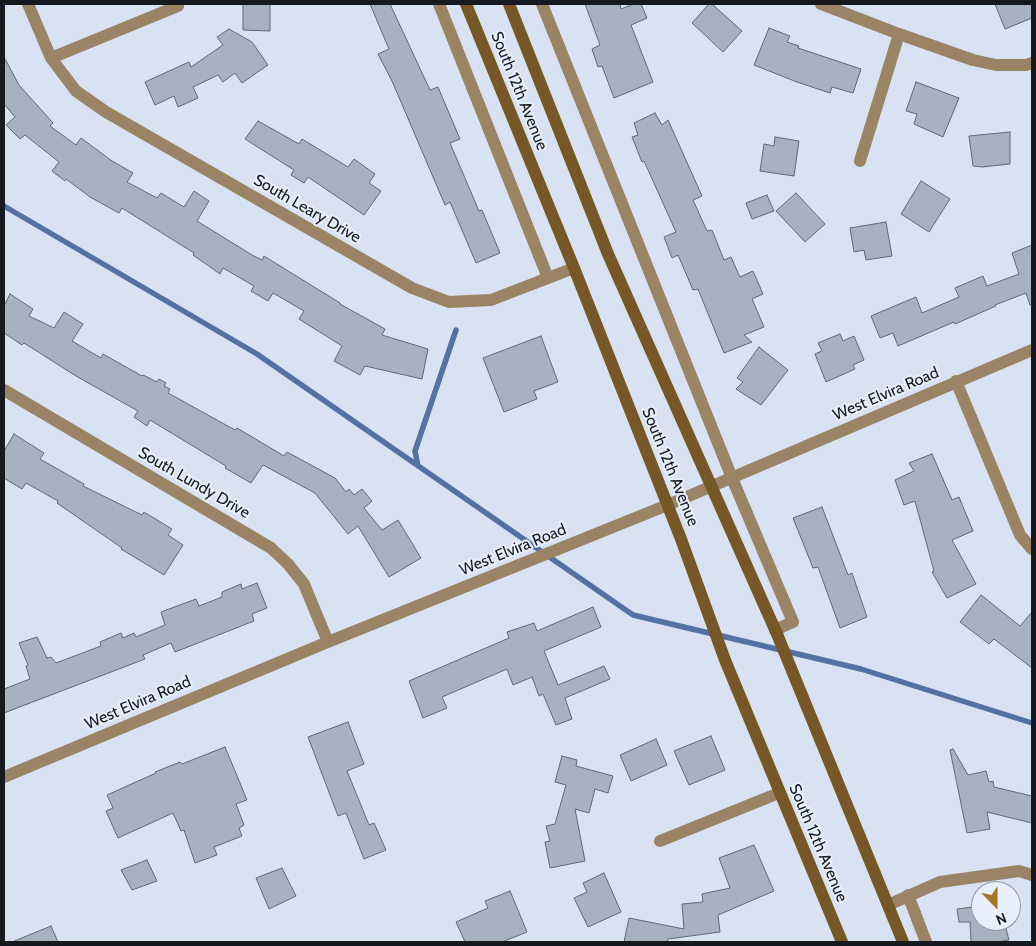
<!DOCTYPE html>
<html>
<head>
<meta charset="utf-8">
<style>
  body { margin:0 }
  #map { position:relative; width:1036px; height:946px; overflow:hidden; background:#d8e2f2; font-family:Cabin,sans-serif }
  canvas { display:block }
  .frame { position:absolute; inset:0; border:5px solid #16191f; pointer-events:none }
  .north { position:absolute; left:971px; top:881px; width:50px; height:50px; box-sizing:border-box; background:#e7effc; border:1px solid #9399a4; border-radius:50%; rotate:158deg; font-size:14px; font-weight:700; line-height:20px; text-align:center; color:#16191f }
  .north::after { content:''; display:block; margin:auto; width:18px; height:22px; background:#a37628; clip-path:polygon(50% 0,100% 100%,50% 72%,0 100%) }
</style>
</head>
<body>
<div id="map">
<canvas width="1036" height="946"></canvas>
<div class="frame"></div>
<div class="north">N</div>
</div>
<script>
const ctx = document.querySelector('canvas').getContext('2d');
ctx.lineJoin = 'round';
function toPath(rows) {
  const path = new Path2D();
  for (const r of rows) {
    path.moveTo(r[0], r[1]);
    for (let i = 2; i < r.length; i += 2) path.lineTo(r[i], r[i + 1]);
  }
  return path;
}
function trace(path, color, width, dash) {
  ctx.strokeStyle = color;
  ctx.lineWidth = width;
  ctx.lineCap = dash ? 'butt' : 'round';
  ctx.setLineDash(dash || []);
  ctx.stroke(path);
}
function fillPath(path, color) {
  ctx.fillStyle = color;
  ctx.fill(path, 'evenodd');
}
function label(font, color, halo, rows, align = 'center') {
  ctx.font = font + ' Cabin,sans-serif';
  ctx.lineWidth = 4;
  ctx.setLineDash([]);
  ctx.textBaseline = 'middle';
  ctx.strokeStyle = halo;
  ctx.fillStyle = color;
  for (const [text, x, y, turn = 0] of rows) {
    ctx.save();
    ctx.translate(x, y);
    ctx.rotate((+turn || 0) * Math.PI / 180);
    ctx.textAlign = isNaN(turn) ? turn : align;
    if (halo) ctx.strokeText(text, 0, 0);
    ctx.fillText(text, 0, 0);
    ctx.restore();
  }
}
const stream = toPath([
  [4,206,257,354,633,615,861,669,1032,723],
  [418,466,415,451,456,330]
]);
const building = toPath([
  [243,4,270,4,270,31,243,30,243,4],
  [370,4,390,4,430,90,438,87,460,139,450,143,479,211,482,210,500,253,476,263,450,202,445,205,392,81,378,54,389,49,370,4],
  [585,4,620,4,621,9,634,4,641,4,647,18,631,25,653,82,614,98,602,66,598,67,592,49,600,45,585,4],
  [709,4,712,4,742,31,723,52,692,23,709,4],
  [995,4,1032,4,1032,18,1005,29,995,4],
  [769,28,790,36,787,42,799,46,798,48,861,69,853,93,832,87,830,93,797,82,754,65,769,28],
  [229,29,252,42,268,65,242,83,235,73,223,82,218,75,193,87,198,98,178,107,174,96,155,105,145,82,189,62,191,67,223,45,217,37,229,29],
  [4,57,19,85,53,123,50,126,76,145,81,138,112,161,133,173,127,182,157,198,161,193,184,207,194,191,209,201,197,221,252,255,262,260,264,256,340,303,340,304,385,329,382,335,428,349,422,379,365,366,360,375,334,361,342,346,299,319,304,311,273,293,268,301,251,291,254,286,223,268,220,274,193,255,194,253,122,208,119,213,90,197,66,179,65,181,52,171,59,162,25,135,20,139,6,125,15,117,4,104,4,57],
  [916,82,959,98,943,137,914,124,917,114,906,111,916,82],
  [655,113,662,125,668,120,702,196,693,200,707,231,712,230,724,260,731,257,740,277,753,271,763,294,752,299,764,327,744,335,752,342,724,353,698,289,693,290,678,255,672,258,664,237,676,232,644,161,642,162,632,137,638,135,634,123,655,113],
  [258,121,299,144,302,139,348,167,354,159,375,174,369,183,381,191,364,215,308,177,304,183,291,175,294,170,245,139,258,121],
  [1010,132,1010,164,982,167,973,166,969,136,1010,132],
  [775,137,799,141,794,176,760,171,764,144,774,146,775,137],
  [921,181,950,199,929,232,901,214,921,181],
  [796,193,825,224,805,242,776,211,796,193],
  [767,195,774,211,752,219,746,203,767,195],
  [886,222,892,256,866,260,864,250,854,252,850,228,886,222],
  [1032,245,1032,305,1030,305,1026,293,995,305,996,306,955,324,954,322,898,346,893,333,880,338,871,316,916,297,922,313,959,297,955,288,983,276,987,286,1019,274,1012,253,1032,245],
  [10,294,33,309,29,316,54,328,64,312,83,324,72,341,101,358,103,354,142,376,143,375,157,382,159,379,166,383,164,386,170,389,168,393,235,430,237,428,284,456,287,452,335,478,346,492,349,489,354,495,362,489,372,501,364,508,382,530,398,520,421,558,389,577,358,526,348,534,315,493,263,465,251,483,225,468,226,466,150,420,147,426,134,417,138,411,76,376,24,343,22,345,4,333,4,306,10,294],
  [840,334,843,341,854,336,864,360,853,365,855,369,826,382,815,354,822,351,818,343,840,334],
  [541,336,558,382,534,391,537,399,504,412,483,358,541,336],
  [759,347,788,370,761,405,736,389,743,382,737,378,759,347],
  [14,434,44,453,40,459,84,484,83,486,142,515,144,512,172,529,168,535,183,545,164,575,121,549,122,548,57,503,58,501,26,483,22,489,4,478,4,451,14,434],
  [932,454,952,500,959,497,973,531,952,540,976,584,947,598,932,572,934,571,915,501,904,505,895,480,914,471,909,463,932,454],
  [822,507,848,575,852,573,867,617,840,628,818,567,813,568,793,518,822,507],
  [257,583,267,608,252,614,254,621,175,652,171,643,143,655,145,659,4,713,4,689,30,679,26,666,28,665,19,643,37,637,47,658,51,657,56,663,101,646,100,642,121,633,123,638,134,633,136,637,165,625,161,612,196,599,199,606,222,597,222,592,241,584,242,589,257,583],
  [981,595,1020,626,1032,612,1032,668,994,639,989,644,960,622,981,595],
  [593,607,601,627,544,651,558,685,604,666,610,679,565,698,572,719,556,725,543,694,539,696,532,677,513,685,507,669,442,697,447,708,423,718,409,681,509,638,507,632,534,623,537,631,593,607],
  [348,722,364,764,347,771,369,825,374,823,386,850,364,859,346,813,338,816,308,737,348,722],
  [711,736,725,770,689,785,674,751,711,736],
  [656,739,667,765,631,781,620,755,656,739],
  [225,747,247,800,236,804,244,825,239,828,242,836,214,847,217,855,195,863,184,830,181,831,173,813,118,838,106,811,113,808,107,795,156,773,155,772,180,762,182,764,225,747],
  [953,749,968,775,986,771,989,782,993,781,994,787,1032,796,1032,823,987,812,990,829,967,833,950,750,953,749],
  [562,756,577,760,576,766,613,776,608,793,595,789,589,813,575,809,585,861,550,868,545,842,550,841,546,826,555,824,566,785,555,782,562,756],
  [754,845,774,891,718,915,720,932,668,939,667,942,624,942,629,918,684,929,682,904,703,902,702,894,730,888,719,858,754,845],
  [147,860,157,881,132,890,121,870,147,860],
  [282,868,296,896,269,909,256,878,282,868],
  [604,873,621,912,588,927,574,898,587,892,583,883,604,873],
  [510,891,527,932,502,942,465,942,456,922,488,908,485,901,510,891],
  [981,906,981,921,1004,921,1009,940,997,942,971,942,970,922,959,922,957,909,981,906],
  [51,926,58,942,12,942,51,926]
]);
const street = toPath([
  [28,4,51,58,76,91,106,112,412,288,449,302,491,300,574,268],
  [439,4,548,278],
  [542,4,732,478,793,622,775,630],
  [821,4,899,34,973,60,996,65,1026,65,1032,63],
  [51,58,178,6],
  [860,161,899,34],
  [956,381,1020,535,1032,549],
  [4,390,271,548,288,564,304,584,328,642],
  [4,777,323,644,670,504,1032,350],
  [660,841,779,793],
  [908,895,926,942],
  [888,905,940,882,1019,871,1032,875]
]);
const secondary = toPath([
  [466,4,574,268,681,539,725,660,842,942],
  [509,4,608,254,777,634,903,942]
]);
const streetNames = [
  ["South 12th Avenue",519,91,68],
  ["South Leary Drive",307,209,30],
  ["West Elvira Road",886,394,-23],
  ["South 12th Avenue",670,467,68],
  ["South Lundy Drive",194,483,30],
  ["West Elvira Road",513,550,-22],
  ["West Elvira Road",138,703,-23],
  ["South 12th Avenue",818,843,67]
];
trace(stream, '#5571a4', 5.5);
fillPath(building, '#a8b1c1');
trace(building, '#606876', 1);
trace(street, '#9a8465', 12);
trace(secondary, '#765826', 12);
label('16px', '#16191f', '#e7effc', streetNames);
</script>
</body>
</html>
